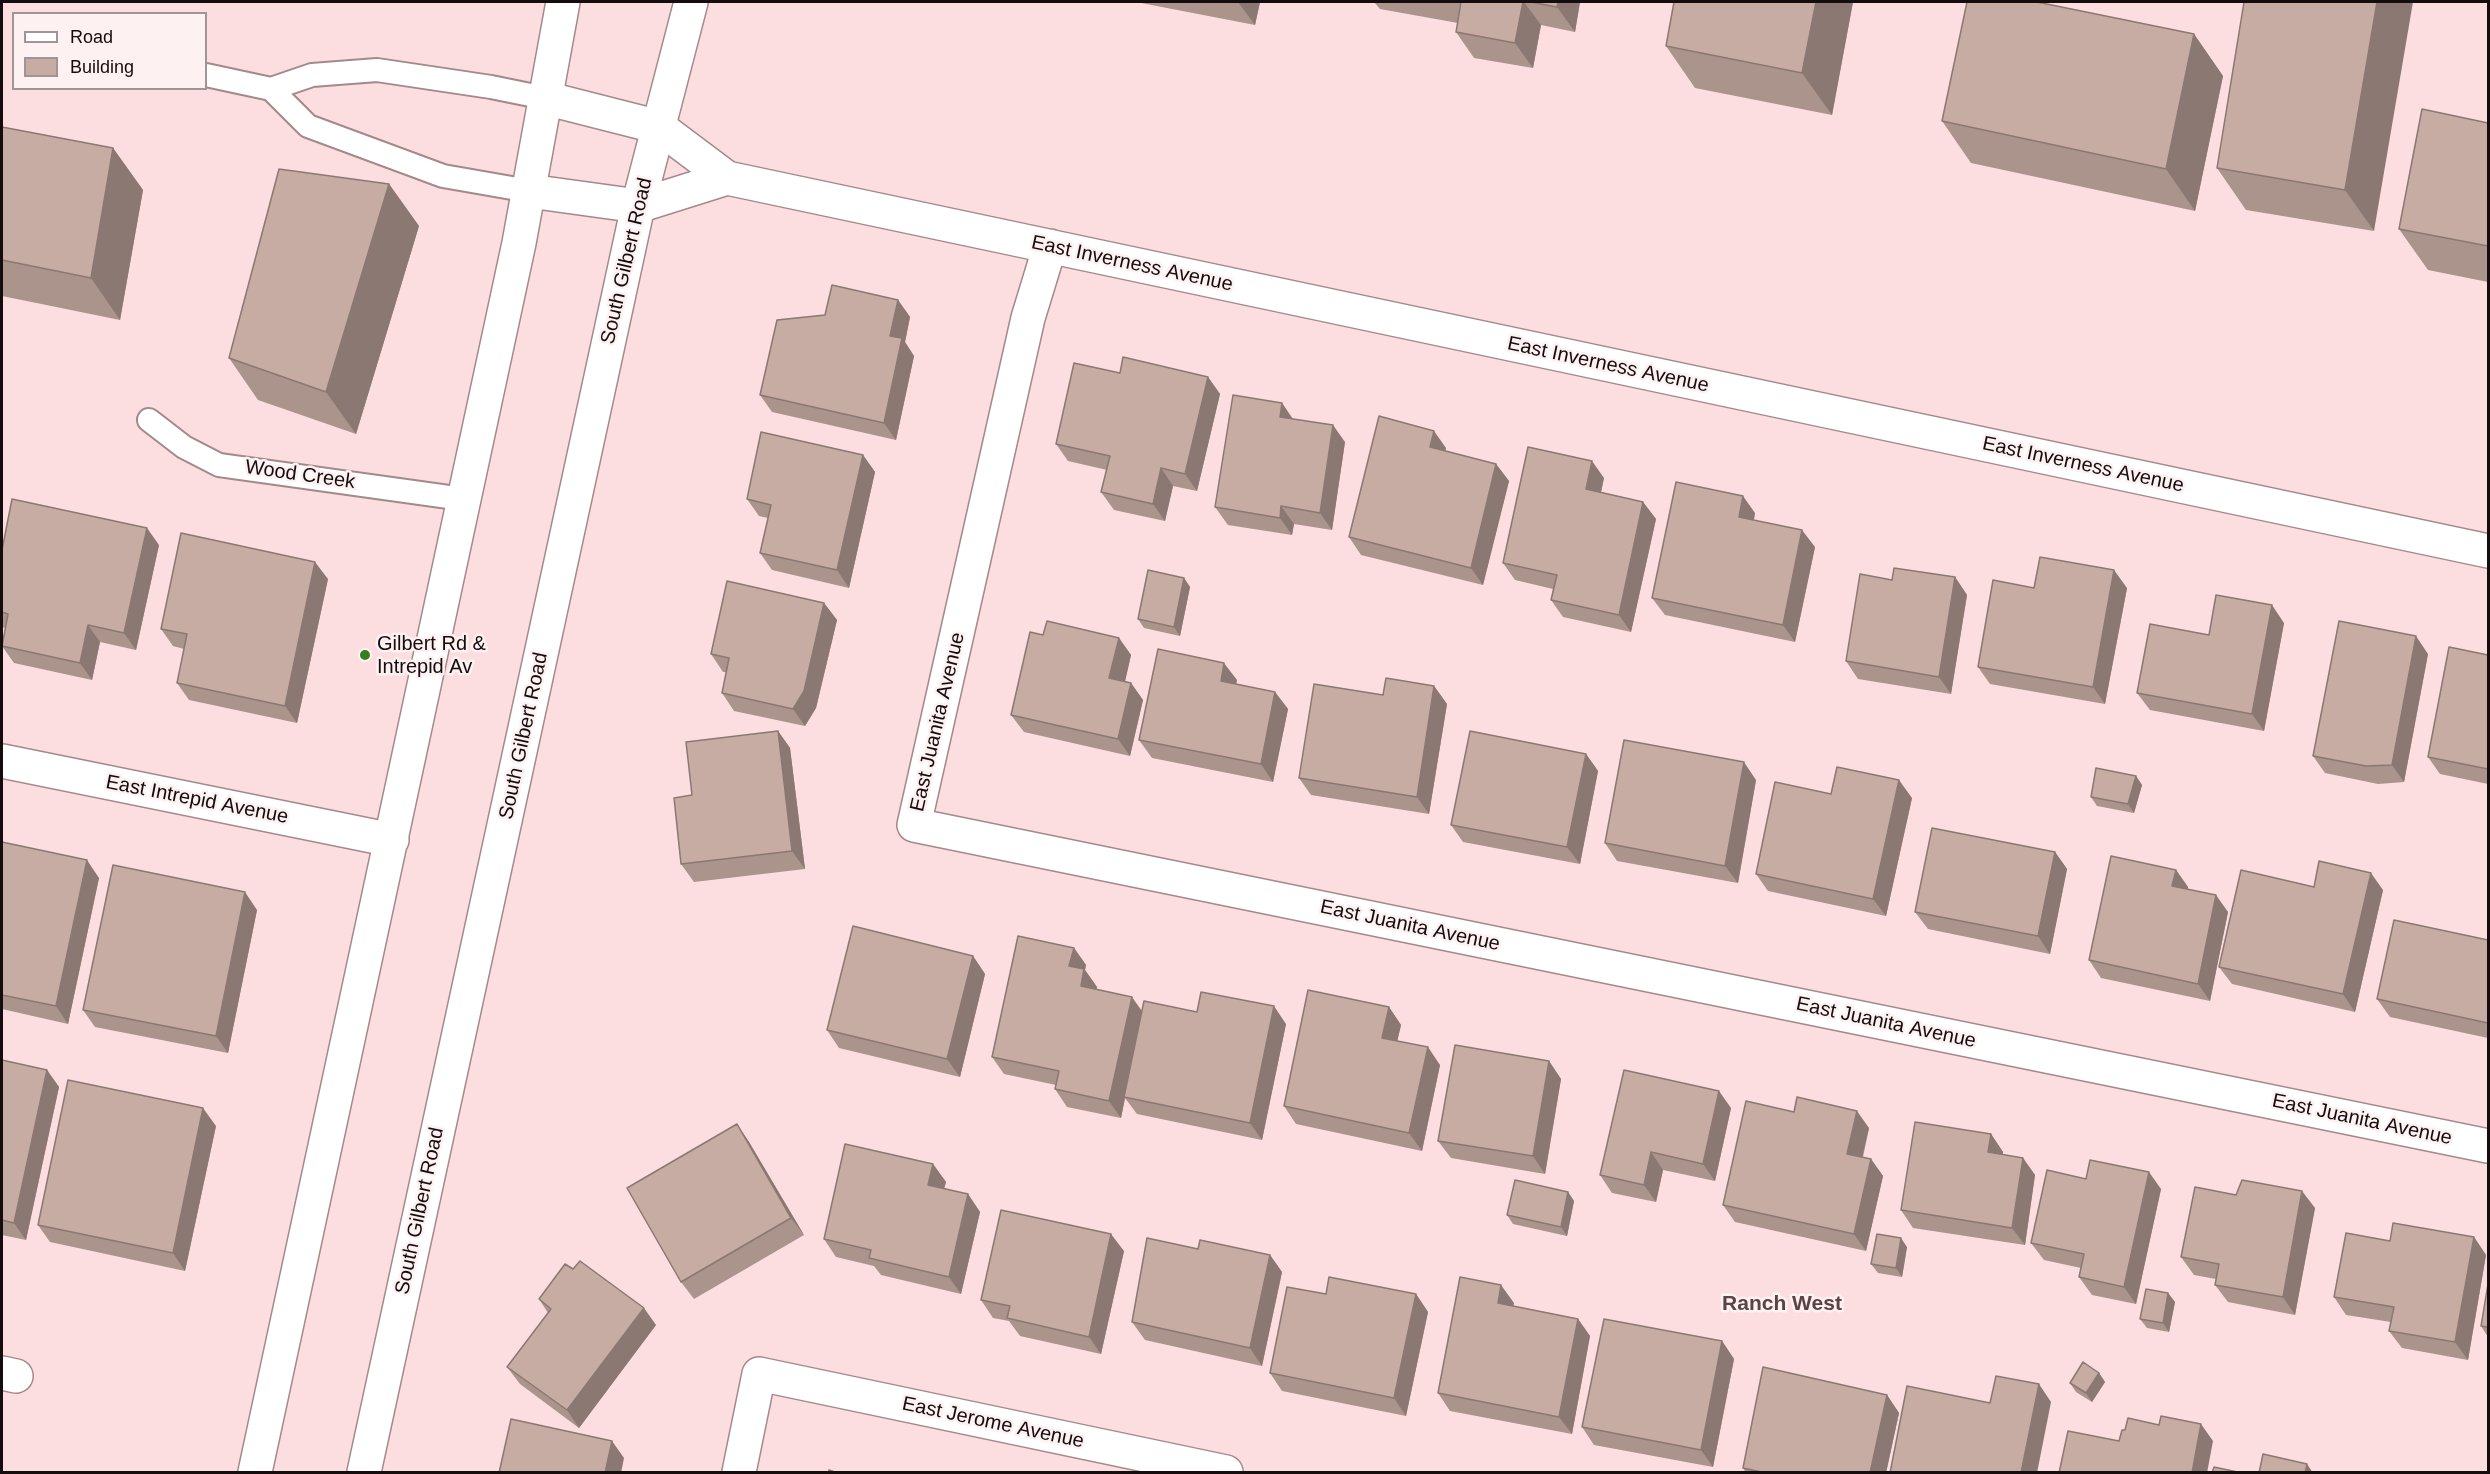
<!DOCTYPE html>
<html>
<head>
<meta charset="utf-8">
<style>
  body { margin:0 }
  #map { position:relative; width:2490px; height:1474px; overflow:hidden; background:#fcdee0; font-family:Helvetica,sans-serif }
  canvas { display:block }
  .frame { position:absolute; inset:0; border:3px solid #150c0d; pointer-events:none }
  .legend { position:absolute; left:12px; top:12px; width:195px; height:78px; box-sizing:border-box; background:#fdf1f1; border:2px solid #a09596; margin:0; padding:8px 10px; list-style:none; font-size:18px; color:#150c0d }
  .legend li { display:flex; align-items:center; gap:12px; height:30px }
  .legend b { width:30px; border:2px solid #a09596 }
</style>
</head>
<body>
<div id="map">
<canvas width="2490" height="1474"></canvas>
<div class="frame"></div>
<ul class="legend">
<li><b style="height:8px;background:#fff"></b>Road</li>
<li><b style="height:16px;background:#c6aca3"></b>Building</li>
</ul>
</div>
<script>
const ctx = document.querySelector('canvas').getContext('2d');
ctx.lineJoin = 'round';
function toPath(rows) {
  const path = new Path2D();
  for (const r of rows) {
    path.moveTo(r[0], r[1]);
    for (let i = 2; i < r.length; i += 2) path.lineTo(r[i], r[i + 1]);
  }
  return path;
}
function trace(path, color, width, dash) {
  ctx.strokeStyle = color;
  ctx.lineWidth = width;
  ctx.lineCap = dash ? 'butt' : 'round';
  ctx.setLineDash(dash || []);
  ctx.stroke(path);
}
function fillPath(path, color) {
  ctx.fillStyle = color;
  ctx.fill(path, 'evenodd');
}
function label(font, color, halo, rows, align = 'center') {
  ctx.font = font + ' Helvetica,sans-serif';
  ctx.lineWidth = 5;
  ctx.setLineDash([]);
  ctx.textBaseline = 'middle';
  ctx.strokeStyle = halo;
  ctx.fillStyle = color;
  for (const [text, x, y, turn = 0] of rows) {
    ctx.save();
    ctx.translate(x, y);
    ctx.rotate((+turn || 0) * Math.PI / 180);
    ctx.textAlign = isNaN(turn) ? turn : align;
    if (halo) ctx.strokeText(text, 0, 0);
    ctx.fillText(text, 0, 0);
    ctx.restore();
  }
}
const lane = toPath([
  [206,75,271,89,312,75,377,70,491,87,545,98],
  [271,89,308,126,443,176,529,191],
  [149,420,184,447,219,465,463,499]
]);
const street = toPath([
  [545,98,659,127,727,178,2488,551],
  [529,191,638,206,727,178],
  [1050,246,1028,318,914,825,2488,1146],
  [2,761,392,840],
  [2,1373,16,1376],
  [739,1472,759,1374,1226,1472]
]);
const primary = toPath([
  [255,1472,519,243,563,2],
  [364,1472,638,206,691,2]
]);
const wall = toPath([
  [1136,2,1260,2,1255,25],
  [1374,2,1580,2,1575,32,1541,25,1533,68,1474,58,1456,32,1458,23,1380,9],
  [1853,2,1832,115,1695,88,1666,46],
  [2244,2,2374,231,2246,210,2217,168],
  [2194,34,2223,76,2195,211,1971,163,1942,121],
  [2488,123,2488,282,2428,270,2399,229],
  [2,127,113,148,143,190,120,320,2,296],
  [389,184,419,226,356,434,258,400,229,358],
  [898,300,910,317,905,342,914,356,896,440,772,412,760,395],
  [1120,373,1208,377,1220,394,1197,491,1173,486,1165,521,1114,510,1101,492,1107,470,1068,461,1056,444],
  [1282,403,1293,419,1345,442,1332,530,1294,524,1292,535,1228,525,1215,507],
  [1446,448,1445,451,1496,464,1509,481,1483,585,1361,555,1349,537],
  [863,455,875,472,849,588,772,570,760,553,768,518,759,516,747,499],
  [1604,478,1601,492,1643,502,1656,519,1631,632,1563,617,1551,600,1553,589,1515,580,1503,563],
  [1755,513,1754,520,1815,547,1795,642,1665,615,1652,598],
  [159,545,136,650,100,642,92,680,14,663,2,646,5,628,2,627,2,612],
  [1955,577,1967,595,1951,694,1858,679,1846,661],
  [1184,578,1190,587,1180,636,1144,628,1138,619],
  [328,579,297,723,189,700,177,683,184,649,173,646,161,629],
  [2034,588,2127,588,2105,704,1990,684,1978,667],
  [824,603,837,620,816,708,805,726,734,711,722,693,726,672,723,672,711,654],
  [2284,623,2264,731,2150,710,2137,693,2209,635],
  [1043,635,1119,638,1131,655,1125,681,1131,683,1143,700,1130,756,1024,732,1011,715],
  [2428,654,2404,782,2378,784,2325,773,2313,756],
  [2488,655,2488,784,2440,774,2428,757],
  [1237,680,1236,684,1275,692,1288,709,1273,782,1152,758,1139,740],
  [1434,686,1447,704,1429,814,1311,795,1299,778],
  [778,731,790,748,805,869,694,882,681,864],
  [1586,754,1598,771,1580,864,1463,842,1451,825],
  [2136,776,2142,785,2134,813,2097,806,2091,797],
  [1756,780,1738,883,1617,861,1605,843],
  [1831,794,1912,798,1886,916,1768,891,1756,874],
  [2,842,99,878,68,1024,2,1009],
  [2055,852,2067,869,2050,954,1928,929,1915,912],
  [2176,870,2188,887,2188,889,2228,912,2210,1001,2101,978,2089,960],
  [2314,887,2383,890,2355,1012,2232,984,2219,967],
  [257,910,228,1053,95,1027,83,1010],
  [2488,940,2488,1038,2390,1017,2377,999],
  [1074,948,1086,965,1085,970,1097,987,1096,989,1142,1011,1197,1012,1286,1024,1262,1140,1137,1114,1125,1098,1121,1118,1067,1107,1055,1089,1056,1085,1004,1074,992,1057],
  [973,956,985,974,960,1077,839,1048,827,1030],
  [1389,1007,1401,1025,1397,1041,1440,1065,1422,1151,1296,1124,1284,1106],
  [2,1060,47,1070,59,1087,26,1240,2,1235],
  [1549,1061,1561,1079,1545,1174,1451,1158,1438,1141],
  [1731,1108,1715,1181,1663,1170,1656,1202,1612,1193,1600,1175],
  [737,1124,749,1142,804,1235,694,1299,681,1282],
  [216,1126,185,1271,50,1242,38,1225],
  [1869,1128,1863,1157,1871,1159,1883,1176,1866,1251,1735,1222,1723,1205],
  [1991,1134,2003,1152,2003,1155,2023,1158,2035,1175,2025,1245,1913,1228,1901,1210],
  [933,1164,946,1182,944,1189,968,1194,980,1212,961,1294,881,1275,874,1266,836,1257,824,1239],
  [2086,1179,2161,1189,2136,1304,2092,1295,2079,1277,2081,1268,2044,1260,2031,1243],
  [1568,1192,1574,1201,1567,1236,1513,1224,1507,1215],
  [2236,1195,2315,1208,2295,1315,2228,1302,2215,1285,2216,1279,2194,1275,2181,1257],
  [2474,1237,2486,1255,2468,1360,2402,1348,2389,1331,2391,1322,2346,1315,2334,1297],
  [1907,1247,1902,1277,1878,1273,1871,1264],
  [1198,1249,1270,1255,1282,1272,1262,1366,1145,1340,1132,1322],
  [1124,1251,1101,1354,1020,1336,1009,1321,993,1318,981,1300],
  [2488,1284,2488,1337,2481,1326],
  [2168,1293,2175,1302,2169,1332,2147,1328,2140,1319],
  [1326,1294,1416,1294,1428,1312,1406,1416,1282,1391,1270,1373],
  [539,1299,656,1325,579,1428,520,1384,507,1367,548,1313],
  [1514,1303,1513,1306,1578,1319,1590,1336,1572,1434,1450,1411,1438,1393],
  [1722,1341,1734,1359,1713,1467,1594,1445,1582,1427],
  [2099,1373,2105,1382,2092,1402,2076,1392,2070,1383],
  [1887,1395,1899,1413,1886,1473,1746,1473,1743,1468]
]);
const shadedWall = toPath([
  [1238,2,1260,2,1255,25],
  [1523,2,1524,2,1541,25,1533,68,1515,43],
  [1558,2,1580,2,1575,32,1557,7],
  [1816,2,1853,2,1832,115,1802,73],
  [2377,2,2413,2,2374,231,2345,190],
  [2194,34,2223,76,2195,211,2166,169],
  [113,148,143,190,120,320,91,278],
  [389,184,419,226,356,434,326,392],
  [898,300,910,317,905,342,914,356,896,440,884,423,890,336],
  [1208,377,1220,394,1197,491,1185,474],
  [1282,403,1294,421,1280,417],
  [1333,425,1345,442,1332,530,1320,513],
  [1434,431,1446,448,1442,465,1430,447],
  [863,455,875,472,849,588,837,570],
  [1592,461,1604,478,1598,506,1586,489],
  [1496,464,1509,481,1483,585,1471,568],
  [1161,468,1173,486,1165,521,1153,504],
  [1743,496,1755,513,1751,534,1739,517],
  [1643,502,1656,519,1631,632,1619,615],
  [1281,506,1294,524,1292,535,1280,518],
  [147,528,159,545,136,650,124,633],
  [1802,530,1815,547,1795,642,1783,625],
  [315,562,328,579,297,723,285,706],
  [2114,570,2127,588,2105,704,2093,687],
  [1955,577,1967,595,1951,694,1939,677],
  [1184,578,1190,587,1180,636,1174,627],
  [824,603,837,620,816,708,805,726,793,709],
  [2272,605,2284,623,2264,731,2252,714],
  [88,625,100,642,92,680,80,663],
  [2416,636,2428,654,2404,782,2392,765],
  [1119,638,1131,655,1122,695,1109,678],
  [1224,663,1237,680,1233,698,1221,681],
  [1131,683,1143,700,1130,756,1118,739],
  [1434,686,1447,704,1429,814,1417,797],
  [1275,692,1288,709,1273,782,1261,764],
  [778,731,790,748,805,869,792,851],
  [1586,754,1598,771,1580,864,1567,847],
  [1744,762,1756,780,1738,883,1725,866],
  [2136,776,2142,785,2134,813,2128,804],
  [1899,780,1912,798,1886,916,1873,899],
  [2055,852,2067,869,2050,954,2038,936],
  [87,860,99,878,68,1024,56,1006],
  [2176,870,2188,887,2185,903,2172,886],
  [2371,873,2383,890,2355,1012,2343,994],
  [245,892,257,910,228,1053,216,1036],
  [2216,895,2228,912,2210,1001,2198,984],
  [1074,948,1086,965,1085,970,1097,987,1093,1003,1081,986,1069,966],
  [973,956,985,974,960,1077,947,1059],
  [1132,997,1144,1014,1124,1097,1125,1098,1121,1118,1109,1101],
  [1274,1006,1286,1024,1262,1140,1250,1123],
  [1389,1007,1401,1025,1394,1055,1382,1038],
  [1428,1047,1440,1065,1422,1151,1409,1133],
  [1549,1061,1561,1079,1545,1174,1533,1156],
  [47,1070,59,1087,26,1240,14,1223],
  [1719,1091,1731,1108,1715,1181,1703,1164],
  [203,1108,216,1126,185,1271,173,1253],
  [1857,1111,1869,1128,1859,1171,1847,1154],
  [737,1124,749,1142,804,1235,791,1218],
  [1991,1134,2003,1152,2000,1170,1988,1152],
  [1651,1152,1663,1170,1656,1202,1644,1185],
  [2023,1158,2035,1175,2025,1245,2012,1228],
  [1871,1159,1883,1176,1866,1251,1854,1234],
  [933,1164,946,1182,940,1202,928,1185],
  [2149,1172,2161,1189,2136,1304,2124,1287],
  [2302,1191,2315,1208,2295,1315,2283,1297],
  [1568,1192,1574,1201,1567,1236,1561,1227],
  [968,1194,980,1212,961,1294,949,1277],
  [1111,1234,1124,1251,1101,1354,1089,1337],
  [2474,1237,2486,1255,2468,1360,2455,1342],
  [1901,1238,1907,1247,1902,1277,1896,1268],
  [1270,1255,1282,1272,1262,1366,1250,1348],
  [1501,1285,1514,1303,1510,1320,1498,1303],
  [2168,1293,2175,1302,2169,1332,2163,1323],
  [1416,1294,1428,1312,1406,1416,1394,1398],
  [644,1308,656,1325,579,1428,567,1410],
  [1578,1319,1590,1336,1572,1434,1559,1417],
  [1722,1341,1734,1359,1713,1467,1701,1450],
  [2099,1373,2105,1382,2092,1402,2086,1393],
  [2039,1384,2051,1402,2037,1473,2021,1473],
  [1887,1395,1899,1413,1886,1473,1870,1473],
  [2201,1424,2213,1441,2207,1473,2192,1473],
  [612,1441,624,1458,621,1473,605,1473],
  [2307,1464,2313,1473,2305,1473]
]);
const building = toPath([
  [1459,2,1523,2,1515,43,1456,32,1461,2,1459,2],
  [1531,2,1558,2,1557,7,1531,2],
  [1674,2,1816,2,1802,73,1666,46,1674,2],
  [1967,2,2037,2,2194,34,2166,169,1942,121,1967,2],
  [2244,2,2377,2,2345,190,2217,168,2244,2],
  [2422,109,2488,123,2488,246,2399,229,2422,109],
  [2,127,113,148,91,278,2,260,2,127],
  [279,169,389,184,326,392,229,358,279,169],
  [832,285,898,300,890,336,902,338,884,423,760,395,777,320,825,315,832,285],
  [1123,357,1208,377,1185,474,1161,468,1153,504,1101,492,1110,456,1056,444,1074,363,1120,373,1123,357],
  [1233,395,1282,403,1280,417,1333,425,1320,513,1281,506,1280,518,1215,507,1233,395],
  [1379,416,1434,431,1430,447,1496,464,1471,568,1349,537,1379,416],
  [761,432,863,455,837,570,760,553,771,505,747,499,761,432],
  [1528,447,1592,461,1586,489,1643,502,1619,615,1551,600,1557,575,1503,563,1528,447],
  [1676,482,1743,496,1739,517,1802,530,1783,625,1652,598,1676,482],
  [12,499,147,528,124,633,88,625,80,663,2,646,8,614,2,612,2,550,12,499],
  [181,533,315,562,285,706,177,683,187,634,161,629,181,533],
  [2040,557,2114,570,2093,687,1978,667,1993,580,2034,588,2040,557],
  [1894,568,1955,577,1939,677,1846,661,1860,574,1892,580,1894,568],
  [1148,570,1184,578,1174,627,1138,619,1148,570],
  [727,581,824,603,804,691,793,709,722,693,729,658,711,654,727,581],
  [2216,595,2272,605,2252,714,2137,693,2150,624,2209,635,2216,595],
  [1047,621,1119,638,1109,678,1131,683,1118,739,1011,715,1030,632,1043,635,1047,621],
  [2339,621,2416,636,2392,765,2366,766,2313,756,2339,621],
  [2449,647,2488,655,2488,769,2428,757,2449,647],
  [1158,649,1224,663,1221,681,1275,692,1261,764,1139,740,1158,649],
  [1386,678,1434,686,1417,797,1299,778,1314,684,1383,695,1386,678],
  [778,731,792,851,681,864,674,798,692,795,686,742,778,731],
  [1470,731,1586,754,1567,847,1451,825,1470,731],
  [1624,740,1744,762,1725,866,1605,843,1624,740],
  [1837,767,1899,780,1873,899,1756,874,1775,782,1831,794,1837,767],
  [2096,768,2136,776,2128,804,2091,797,2096,768],
  [1932,828,2055,852,2038,936,1915,912,1932,828],
  [2,842,87,860,56,1006,2,995,2,842],
  [2111,856,2176,870,2172,886,2216,895,2198,984,2089,960,2111,856],
  [2319,861,2371,873,2343,994,2219,967,2241,870,2314,887,2319,861],
  [113,865,245,892,216,1036,83,1010,113,865],
  [2394,920,2488,940,2488,1023,2377,999,2394,920],
  [853,926,973,956,947,1059,827,1030,853,926],
  [1018,936,1074,948,1069,966,1084,969,1081,986,1132,997,1109,1101,1055,1089,1059,1071,992,1057,1018,936],
  [1308,990,1389,1007,1382,1038,1428,1047,1409,1133,1284,1106,1308,990],
  [1201,992,1274,1006,1250,1123,1124,1097,1144,1001,1197,1012,1201,992],
  [1455,1045,1549,1061,1533,1156,1438,1141,1455,1045],
  [2,1060,47,1070,14,1223,2,1220,2,1060],
  [1624,1070,1719,1091,1703,1164,1651,1152,1644,1185,1600,1175,1624,1070],
  [68,1080,203,1108,173,1253,38,1225,68,1080],
  [1797,1097,1857,1111,1847,1154,1871,1159,1854,1234,1723,1205,1746,1101,1794,1112,1797,1097],
  [1915,1122,1991,1134,1988,1152,2023,1158,2012,1228,1901,1210,1915,1122],
  [737,1124,791,1218,681,1282,627,1188,737,1124],
  [845,1144,933,1164,928,1185,968,1194,949,1277,869,1258,871,1250,824,1239,845,1144],
  [2090,1160,2149,1172,2124,1287,2079,1277,2084,1254,2031,1243,2047,1170,2086,1179,2090,1160],
  [1515,1180,1568,1192,1561,1227,1507,1215,1515,1180],
  [2242,1180,2302,1191,2283,1297,2215,1285,2219,1264,2181,1257,2195,1187,2236,1195,2242,1180],
  [1001,1210,1111,1234,1089,1337,1007,1318,1010,1306,981,1300,1001,1210],
  [2393,1223,2474,1237,2455,1342,2389,1331,2394,1307,2334,1297,2346,1233,2390,1241,2393,1223],
  [1877,1234,1901,1238,1896,1268,1871,1264,1877,1234],
  [1147,1238,1198,1249,1200,1240,1270,1255,1250,1348,1132,1322,1147,1238],
  [580,1261,644,1308,567,1410,507,1367,551,1309,539,1299,565,1264,573,1269,580,1261],
  [1329,1277,1416,1294,1394,1398,1270,1373,1287,1287,1326,1294,1329,1277],
  [1460,1277,1501,1285,1498,1303,1578,1319,1559,1417,1438,1393,1460,1277],
  [2488,1284,2488,1327,2481,1326,2488,1284],
  [2146,1289,2168,1293,2163,1323,2140,1319,2146,1289],
  [1604,1319,1722,1341,1701,1450,1582,1427,1604,1319],
  [2083,1362,2099,1373,2086,1393,2070,1383,2083,1362],
  [1763,1367,1887,1395,1870,1473,1766,1473,1743,1468,1763,1367],
  [1996,1376,2039,1384,2021,1473,1890,1473,1907,1386,1990,1403,1996,1376],
  [2161,1416,2201,1424,2192,1473,2059,1473,2068,1431,2119,1441,2122,1430,2125,1430,2128,1418,2159,1425,2161,1416],
  [511,1419,612,1441,605,1473,499,1473,511,1419],
  [2263,1454,2307,1464,2305,1473,2259,1473,2263,1454],
  [2214,1467,2242,1473,2212,1473,2214,1467],
  [829,1470,838,1473,828,1473,829,1470]
]);
const markers = [
  [365,655,6,"#377d21"]
];
const streetNames = [
  ["South Gilbert Road",627,261,-77],
  ["East Inverness Avenue",1132,264,12],
  ["East Inverness Avenue",1608,365,12],
  ["East Inverness Avenue",2083,465,12],
  ["Wood Creek",300,475,8],
  ["East Juanita Avenue",938,722,-77],
  ["South Gilbert Road",524,736,-78],
  ["East Intrepid Avenue",197,800,11],
  ["East Juanita Avenue",1410,926,12],
  ["East Juanita Avenue",1886,1023,12],
  ["East Juanita Avenue",2362,1120,12],
  ["South Gilbert Road",420,1211,-78],
  ["East Jerome Avenue",993,1423,12]
];
const poiNames = [
  ["Gilbert Rd &",377,644],
  ["Intrepid Av",377,667]
];
const neighbourhoodNames = [
  ["Ranch West",1782,1304]
];
trace(lane, '#a4898b', 26);
trace(street, '#a4898b', 36);
trace(primary, '#a4898b', 36);
trace(lane, '#fff', 22);
trace(street, '#fff', 33);
trace(primary, '#fff', 33);
fillPath(wall, '#aa948c');
fillPath(shadedWall, '#8b7872');
fillPath(building, '#c6aca3');
trace(building, '#8b7872', 1.5);
for (const [x, y, r, color] of markers) {
  const dot = new Path2D();
  dot.arc(x, y, r, 0, 2 * Math.PI);
  ctx.fillStyle = color;
  ctx.fill(dot);
  trace(dot, '#fdf1f1', 2);
}
label('20px', '#150c0d', '#fdf1f1', streetNames);
label('20px', '#150c0d', '#fdf1f1', poiNames, 'left');
label('bold 21px', '#5a4344', '#fdf1f1', neighbourhoodNames);
</script>
</body>
</html>
